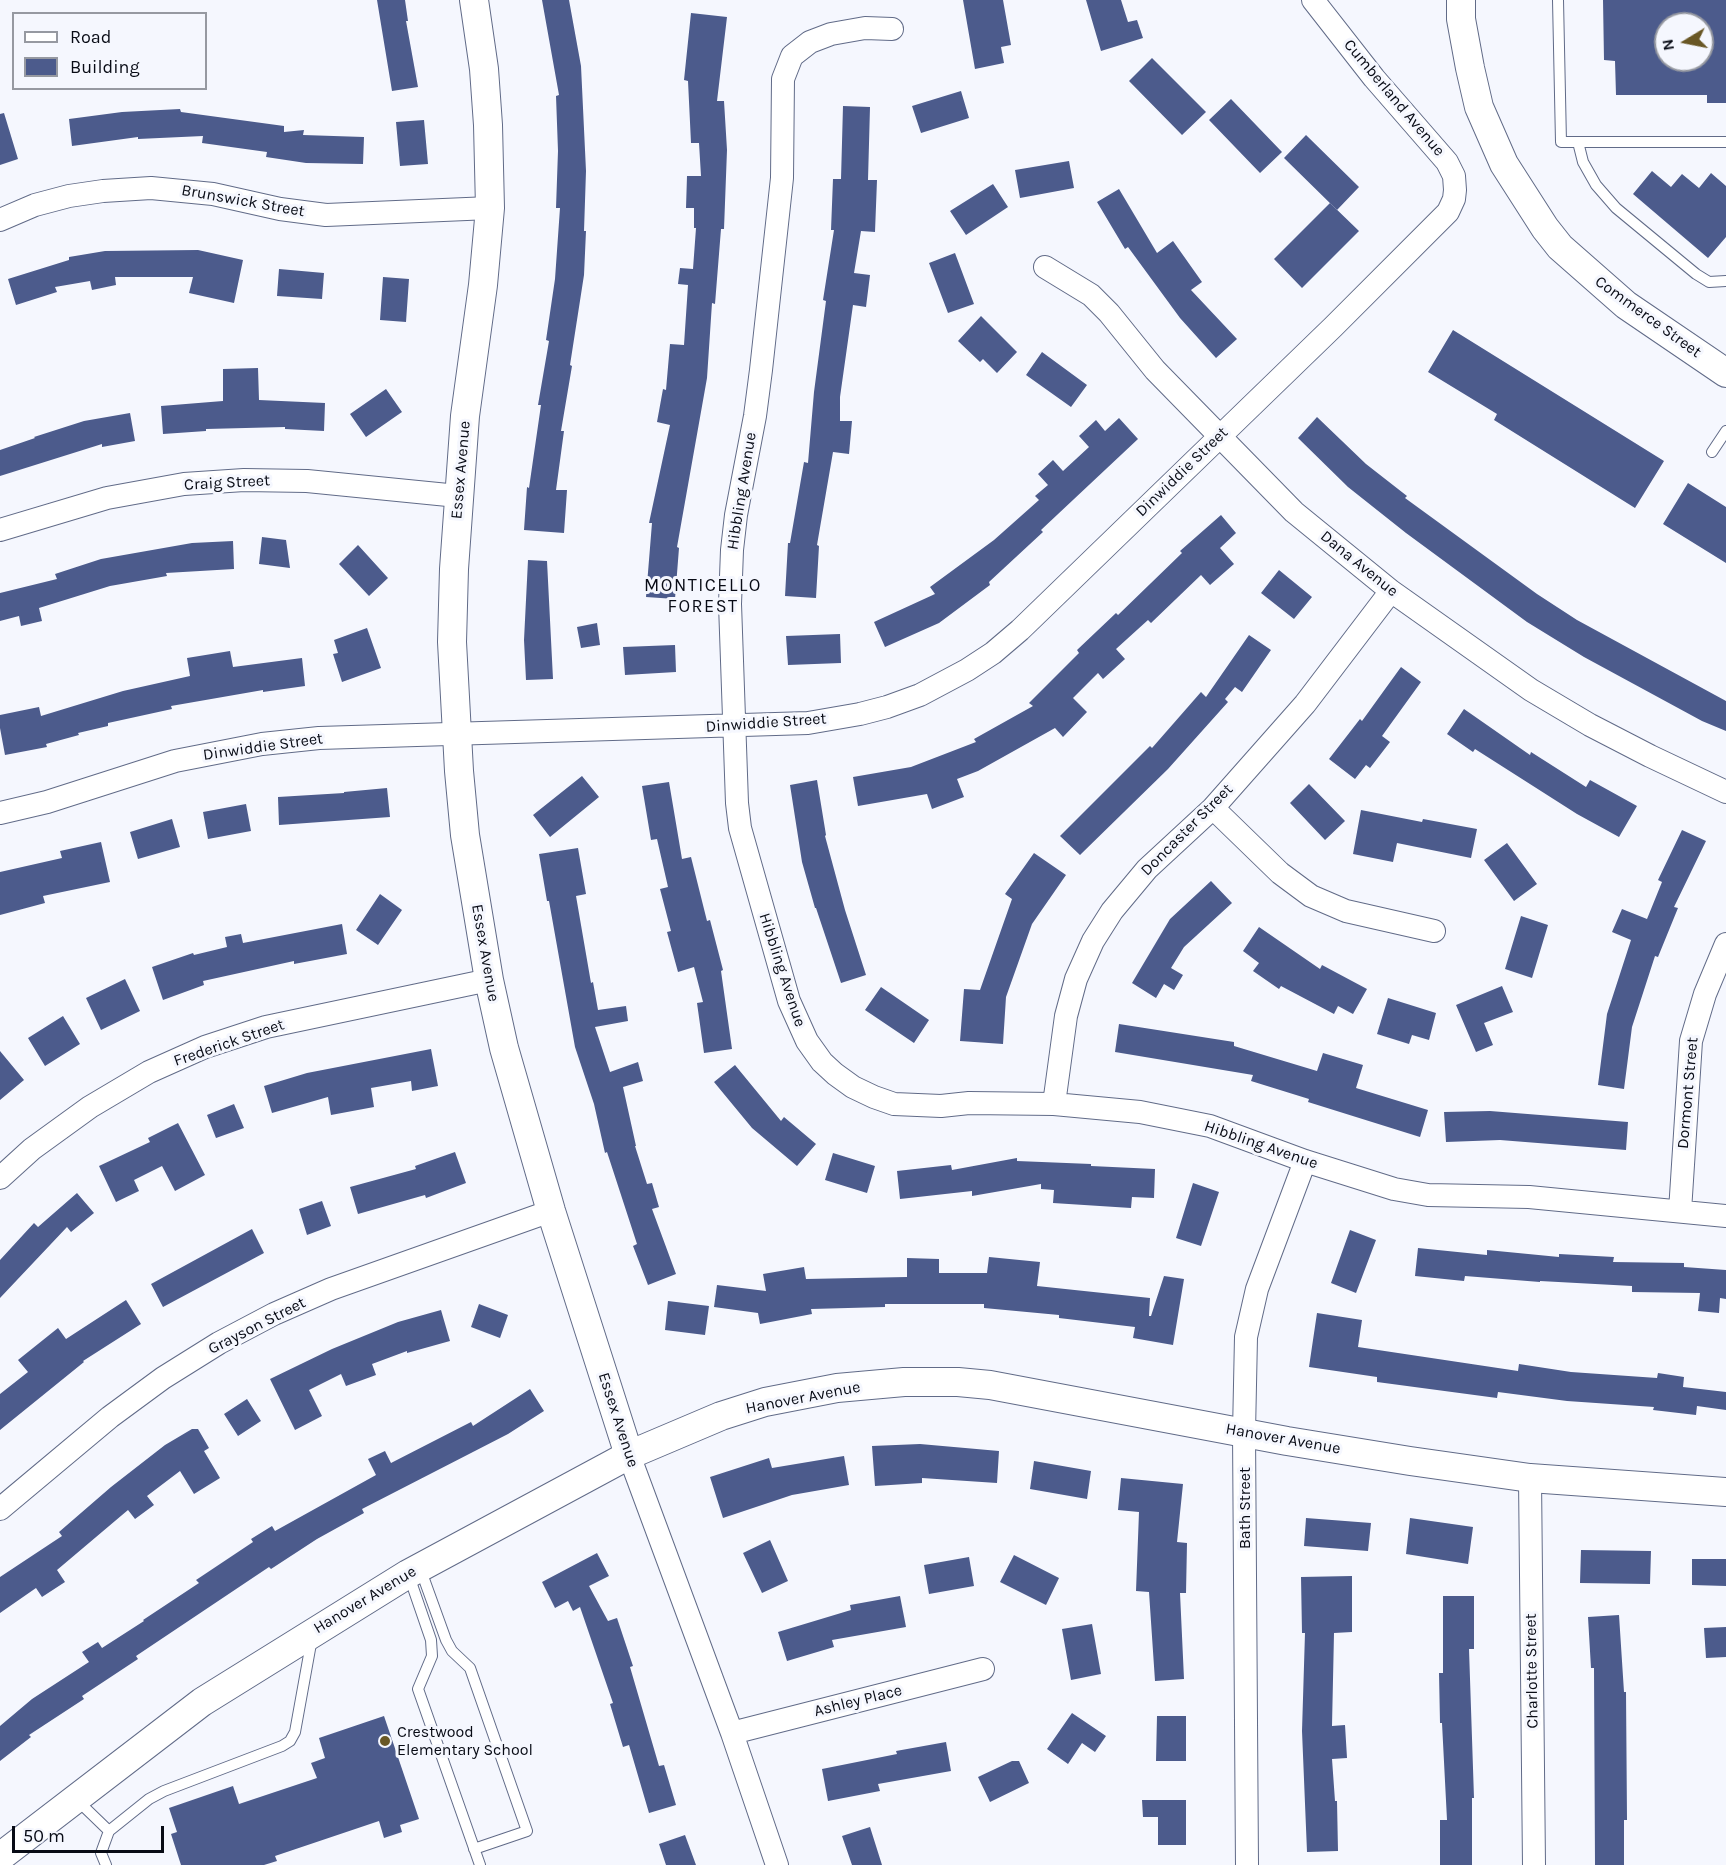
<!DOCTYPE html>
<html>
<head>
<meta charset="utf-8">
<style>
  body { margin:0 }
  #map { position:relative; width:1726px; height:1865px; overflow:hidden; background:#f5f7fe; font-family:Karla,sans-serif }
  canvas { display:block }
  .legend { position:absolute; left:12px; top:12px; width:195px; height:78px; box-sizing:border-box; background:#f5f7fe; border:2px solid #9699a1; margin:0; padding:8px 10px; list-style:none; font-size:18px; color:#080b15 }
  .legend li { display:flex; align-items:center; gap:12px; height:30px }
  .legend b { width:30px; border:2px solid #9699a1 }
  .north { position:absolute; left:1654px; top:12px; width:60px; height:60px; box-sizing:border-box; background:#f5f7fe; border:2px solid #9699a1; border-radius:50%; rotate:260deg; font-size:16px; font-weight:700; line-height:24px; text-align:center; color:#080b15 }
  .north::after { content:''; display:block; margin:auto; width:21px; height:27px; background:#695725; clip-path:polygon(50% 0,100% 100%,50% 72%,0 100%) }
  .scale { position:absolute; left:12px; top:1826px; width:152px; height:27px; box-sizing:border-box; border:3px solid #080b15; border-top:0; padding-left:8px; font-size:18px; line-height:21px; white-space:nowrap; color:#080b15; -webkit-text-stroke:4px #f5f7fe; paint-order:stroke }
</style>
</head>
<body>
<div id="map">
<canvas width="1726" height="1865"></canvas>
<ul class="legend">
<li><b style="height:8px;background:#fff"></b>Road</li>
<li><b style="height:16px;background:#4c5b8c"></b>Building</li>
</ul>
<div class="north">N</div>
<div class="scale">50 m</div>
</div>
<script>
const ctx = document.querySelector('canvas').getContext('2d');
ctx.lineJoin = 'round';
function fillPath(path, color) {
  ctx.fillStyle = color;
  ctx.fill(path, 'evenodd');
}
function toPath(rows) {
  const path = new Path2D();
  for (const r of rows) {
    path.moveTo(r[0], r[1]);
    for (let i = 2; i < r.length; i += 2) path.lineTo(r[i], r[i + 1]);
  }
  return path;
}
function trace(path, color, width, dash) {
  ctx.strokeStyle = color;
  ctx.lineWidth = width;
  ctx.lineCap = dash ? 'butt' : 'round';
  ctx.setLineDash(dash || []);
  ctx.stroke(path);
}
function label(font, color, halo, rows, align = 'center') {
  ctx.font = font + ' Karla,sans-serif';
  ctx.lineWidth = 6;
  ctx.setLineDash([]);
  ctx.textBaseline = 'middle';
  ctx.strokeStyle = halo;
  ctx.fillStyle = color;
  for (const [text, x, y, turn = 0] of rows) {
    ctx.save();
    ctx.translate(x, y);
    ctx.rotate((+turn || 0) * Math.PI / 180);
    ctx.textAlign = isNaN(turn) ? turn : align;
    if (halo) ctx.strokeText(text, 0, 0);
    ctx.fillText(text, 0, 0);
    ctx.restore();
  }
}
const building = toPath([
  [377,0,405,0,408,21,406,21,418,87,392,91],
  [542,0,569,0,581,66,586,171,584,231,586,231,584,275,570,365,572,366,561,431,564,431,556,490,567,490,564,533,524,530,527,487,529,488,541,405,538,405,549,341,546,340,555,279,560,208,556,208,558,151,556,96,559,95],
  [963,0,1003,0,1011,45,1001,47,1004,63,975,69],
  [1086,0,1121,0,1128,22,1137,20,1143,38,1101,51],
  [1603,0,1726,0,1726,103,1707,103,1707,95,1616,95,1615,61,1604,60],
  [1666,24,1702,24,1702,60,1666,60],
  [691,13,727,17,717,101,724,101,727,150,724,229,721,229,715,304,712,303,707,378,677,547,679,548,675,599,646,597,652,523,649,523,670,425,657,422,663,389,666,390,670,344,684,345,688,285,678,284,680,268,693,269,696,228,694,228,694,208,686,208,687,176,701,176,699,143,691,143,688,81,684,80],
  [1152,58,1206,112,1182,135,1129,81],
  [961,91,969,118,921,133,912,106],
  [1231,99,1282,152,1260,173,1209,120],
  [843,106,870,107,868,180,877,180,875,232,861,231,854,273,870,275,866,307,853,305,840,397,840,421,852,421,849,454,833,452,817,545,819,546,816,598,785,596,788,543,790,543,804,462,808,463,814,392,826,301,823,300,834,230,831,230,833,179,841,179],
  [180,109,181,112,284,126,284,132,304,130,303,135,364,137,363,164,306,163,266,157,267,152,202,143,203,136,138,139,138,137,72,146,69,119,122,112],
  [4,113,18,159,0,165,0,114],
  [424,120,428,164,400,166,396,122],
  [1306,135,1359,187,1337,210,1284,158],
  [1069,161,1074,188,1020,198,1015,170],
  [1652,171,1671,187,1682,174,1699,188,1711,173,1726,186,1726,237,1708,258,1633,194],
  [993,184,1008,207,966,235,950,211],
  [1119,189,1157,253,1173,241,1202,282,1191,290,1237,339,1216,358,1180,318,1128,247,1125,249,1097,202],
  [1330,203,1359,231,1302,288,1274,259],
  [198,250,243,260,234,303,189,293,193,277,115,277,116,285,92,290,90,281,55,287,57,292,16,305,8,279,69,260,69,257,105,251],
  [955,253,974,304,948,313,929,263],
  [279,269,324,273,322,299,277,296],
  [383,277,409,279,406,322,380,320],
  [981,316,1017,352,997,373,983,359,980,362,958,341],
  [1453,330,1664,461,1635,508,1494,420,1497,414,1428,372],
  [1042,352,1087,385,1071,407,1026,375],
  [258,368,259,400,325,403,324,431,285,429,285,427,206,429,206,431,163,434,161,406,223,401,223,369],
  [386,389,402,412,366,437,350,414],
  [130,413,135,441,102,447,102,444,0,476,0,450,35,438,34,437,84,421],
  [1317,417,1366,464,1407,496,1405,498,1537,594,1577,620,1726,701,1726,731,1702,721,1584,657,1527,622,1406,533,1348,487,1298,438],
  [1119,418,1138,439,1041,530,1043,532,989,582,990,585,939,623,885,647,874,622,935,594,930,587,994,540,1039,500,1035,496,1048,485,1038,474,1053,460,1063,471,1089,447,1079,436,1096,420,1105,431],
  [1688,483,1726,507,1726,563,1663,524],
  [1221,515,1236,533,1220,548,1234,564,1210,585,1201,575,1151,623,1148,620,1116,649,1125,659,1103,679,1098,673,1073,698,1087,712,1063,737,1055,728,978,771,957,779,964,797,932,809,927,794,858,806,853,777,911,767,976,742,974,739,1033,706,1029,703,1079,653,1077,650,1116,613,1118,615,1182,553,1180,551],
  [262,537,286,540,290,568,259,564],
  [233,541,234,569,166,573,167,576,110,586,39,608,42,621,21,626,19,616,0,621,0,593,57,579,55,574,101,559,192,543],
  [358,545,388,578,369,596,339,564],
  [528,560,547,561,553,679,526,680,524,640],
  [1279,570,1312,597,1294,619,1261,593],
  [597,623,600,645,581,648,577,627],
  [367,628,381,668,342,682,333,654,338,653,334,640],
  [840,634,841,663,788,665,786,636],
  [1249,635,1271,650,1242,692,1235,687,1225,699,1228,702,1168,769,1080,855,1060,836,1150,746,1152,748,1201,692,1206,697],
  [675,645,676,672,625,675,623,647],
  [230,651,233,667,302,658,305,686,263,692,263,690,171,706,172,709,108,723,108,726,78,733,79,735,46,744,47,747,5,755,0,728,0,715,39,707,41,716,123,691,190,676,187,658],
  [1401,667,1421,682,1382,736,1390,742,1370,768,1366,765,1355,779,1329,759,1360,719,1362,721],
  [1464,709,1530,755,1531,752,1586,787,1590,780,1637,806,1619,837,1577,814,1475,749,1473,752,1447,734],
  [582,776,599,797,550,837,533,815],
  [817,780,826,835,825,836,845,910,866,975,841,983,816,908,815,908,802,862,790,785],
  [669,782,682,859,691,857,707,921,710,920,723,970,721,971,732,1049,704,1053,697,1003,703,1002,694,967,678,972,667,932,671,931,660,889,668,887,657,839,651,840,642,786],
  [1309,784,1345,821,1325,840,1290,803],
  [387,788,390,817,279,825,278,797,344,793,344,792],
  [246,804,251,831,208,839,203,812],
  [1361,810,1422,822,1423,819,1477,829,1471,858,1397,843,1393,862,1353,854],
  [172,819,180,847,138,859,130,832],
  [1682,830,1706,841,1674,907,1678,908,1658,957,1655,956,1632,1027,1624,1089,1598,1085,1607,1014,1631,940,1612,932,1622,909,1647,919,1662,882,1658,880],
  [101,842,110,882,43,896,45,903,0,915,0,872,62,858,60,851],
  [1507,843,1537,884,1514,901,1484,860],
  [578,848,586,894,576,896,591,983,593,982,598,1010,626,1006,628,1021,595,1027,610,1072,638,1062,643,1081,623,1087,636,1146,635,1146,647,1184,652,1183,659,1207,652,1209,676,1274,648,1285,633,1246,637,1244,607,1152,605,1153,594,1104,575,1047,549,901,547,901,539,854],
  [1034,853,1066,875,1032,924,1006,997,1003,1044,960,1041,964,989,980,990,1012,899,1005,894],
  [1211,881,1232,903,1184,947,1171,968,1183,975,1174,990,1164,984,1156,998,1132,983,1170,919],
  [380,894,402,910,378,945,356,930],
  [1521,916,1548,925,1532,978,1505,969],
  [342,924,347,954,294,964,294,961,203,981,204,985,163,1000,152,967,193,953,194,955,227,947,225,937,241,934,243,943],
  [1259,927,1320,969,1322,965,1367,989,1353,1014,1338,1006,1334,1014,1281,986,1279,989,1253,971,1259,963,1243,951],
  [125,979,140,1011,101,1030,86,998],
  [1502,986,1513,1012,1484,1023,1493,1045,1476,1052,1456,1005],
  [881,987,929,1020,914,1043,865,1010],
  [1388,998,1436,1013,1429,1040,1412,1035,1409,1044,1377,1034],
  [63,1016,80,1044,45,1066,28,1038],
  [1119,1024,1234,1042,1234,1046,1317,1071,1323,1053,1363,1065,1356,1088,1428,1110,1420,1137,1308,1102,1309,1099,1251,1081,1253,1075,1115,1052],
  [431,1049,438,1086,412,1091,411,1081,371,1088,374,1107,331,1115,328,1097,272,1113,264,1086,307,1073],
  [0,1051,24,1080,0,1100],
  [735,1065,781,1121,784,1117,816,1144,797,1166,752,1128,714,1082],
  [234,1104,244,1128,216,1138,207,1115],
  [1490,1111,1628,1122,1626,1150,1500,1140,1446,1142,1444,1112],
  [178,1123,205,1175,175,1191,162,1166,134,1180,139,1191,116,1202,99,1166,150,1142,148,1138],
  [455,1152,466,1183,426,1198,425,1195,358,1214,350,1187,416,1169,415,1166],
  [833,1153,875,1166,867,1193,825,1180],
  [1017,1158,1017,1161,1091,1164,1091,1166,1155,1169,1154,1198,1132,1197,1131,1208,1053,1203,1054,1190,1041,1189,1041,1184,972,1196,972,1191,900,1199,897,1171,951,1165,952,1170],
  [1193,1183,1219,1192,1201,1246,1176,1238],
  [77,1193,94,1213,71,1232,67,1227,0,1298,0,1260,34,1223,38,1227],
  [322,1201,331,1226,307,1235,299,1209],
  [252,1229,264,1253,163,1307,151,1284],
  [1350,1230,1376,1240,1356,1293,1331,1283],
  [1418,1248,1487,1255,1487,1250,1559,1257,1559,1254,1614,1257,1613,1262,1684,1263,1684,1267,1726,1270,1726,1299,1720,1298,1719,1313,1698,1311,1700,1293,1632,1292,1632,1286,1540,1281,1540,1282,1465,1276,1464,1281,1415,1276],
  [989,1257,1040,1262,1037,1286,1150,1298,1149,1316,1151,1316,1164,1276,1184,1279,1173,1345,1133,1338,1135,1327,1059,1318,1059,1315,984,1308,984,1304,885,1304,885,1307,811,1309,812,1314,760,1324,758,1313,714,1307,717,1285,766,1291,763,1274,804,1267,806,1279,907,1277,907,1258,939,1259,939,1273,987,1273],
  [126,1300,141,1324,83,1361,84,1362,0,1430,0,1394,28,1372,18,1360,58,1328,66,1339],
  [668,1301,709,1306,705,1335,665,1330],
  [479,1304,508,1315,500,1338,471,1327],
  [441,1310,450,1341,407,1353,407,1351,372,1364,376,1375,346,1386,341,1374,309,1390,322,1416,295,1430,270,1379,332,1349,398,1322],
  [1317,1313,1362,1320,1358,1347,1518,1371,1519,1364,1571,1372,1657,1378,1658,1373,1684,1377,1683,1387,1726,1392,1726,1410,1697,1406,1696,1415,1653,1410,1654,1407,1567,1401,1498,1392,1497,1398,1377,1382,1377,1377,1309,1367],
  [530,1389,544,1411,508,1434,362,1509,364,1513,317,1539,271,1569,269,1567,136,1656,138,1659,82,1696,84,1699,29,1735,31,1737,0,1761,0,1726,32,1699,89,1662,82,1652,98,1642,102,1648,144,1621,143,1620,199,1583,196,1580,253,1542,251,1539,272,1526,275,1531,376,1475,368,1459,385,1451,391,1463,471,1422,473,1426],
  [247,1399,261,1421,238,1436,224,1414],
  [192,1429,198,1429,209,1448,204,1451,220,1478,194,1494,180,1471,147,1496,154,1505,135,1519,128,1510,57,1570,65,1582,42,1597,36,1588,0,1613,0,1577,62,1536,59,1532,111,1487,165,1445],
  [920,1444,999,1451,997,1483,922,1478,922,1483,875,1486,872,1446],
  [844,1456,849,1485,792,1495,723,1518,710,1477,769,1458,772,1468],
  [1034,1461,1091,1471,1087,1499,1030,1489],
  [1121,1478,1183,1484,1177,1542,1187,1543,1186,1593,1180,1593,1184,1679,1155,1681,1149,1592,1136,1591,1139,1512,1118,1510],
  [1306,1518,1371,1523,1368,1551,1304,1546],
  [1410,1518,1473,1527,1468,1564,1406,1554],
  [770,1540,788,1581,762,1593,743,1553],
  [1581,1550,1651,1551,1650,1584,1580,1583],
  [597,1553,609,1576,589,1586,608,1621,617,1618,633,1666,630,1667,659,1766,664,1765,676,1805,649,1813,629,1745,623,1747,610,1704,613,1703,580,1607,573,1611,568,1601,555,1608,542,1582],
  [1014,1555,1059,1578,1046,1605,1000,1582],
  [969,1557,974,1586,929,1594,924,1565],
  [1692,1559,1726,1559,1726,1586,1692,1585],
  [1352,1576,1352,1632,1334,1633,1332,1726,1345,1725,1347,1758,1332,1759,1335,1801,1337,1801,1338,1851,1307,1852,1302,1731,1305,1633,1302,1633,1301,1577],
  [900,1596,906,1627,832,1640,834,1647,787,1661,778,1632,851,1610,850,1605],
  [1443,1596,1474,1596,1474,1649,1469,1649,1474,1798,1472,1798,1472,1865,1440,1865,1440,1820,1447,1820,1442,1723,1440,1723,1439,1673,1443,1673],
  [1619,1615,1624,1692,1626,1692,1627,1820,1624,1820,1624,1865,1595,1865,1594,1668,1591,1668,1588,1617],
  [1092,1624,1101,1674,1071,1680,1062,1629],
  [1726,1627,1726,1657,1706,1658,1704,1628],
  [1072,1713,1106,1736,1095,1752,1082,1743,1068,1764,1047,1749],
  [384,1716,419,1819,400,1825,402,1832,384,1838,379,1821,275,1856,277,1861,264,1865,181,1865,171,1834,177,1832,169,1808,233,1786,239,1804,317,1778,311,1763,325,1758,319,1738],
  [1157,1716,1186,1716,1186,1761,1156,1761],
  [946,1742,951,1771,878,1784,880,1791,828,1801,822,1769,897,1754,896,1751],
  [1012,1761,1019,1761,1029,1783,990,1802,978,1777],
  [1142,1800,1186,1800,1186,1845,1158,1845,1158,1817,1143,1817],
  [870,1827,882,1865,852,1865,842,1836],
  [685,1835,696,1865,666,1865,659,1844]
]);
const service = toPath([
  [1558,0,1561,142,1726,142],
  [1578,142,1583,162,1596,185,1616,208,1696,274,1709,282,1726,281],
  [1712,452,1726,431],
  [420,1568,446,1640,452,1651,470,1668,527,1831,474,1849],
  [409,1576,431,1640,432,1656,418,1689,480,1865],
  [78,1801,109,1831,149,1799,164,1791,282,1746,290,1741,295,1732,312,1638],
  [106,1865,101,1853,109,1831]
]);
const minor = toPath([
  [892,29,865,28,831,34,810,42,792,56,783,79,782,178,761,370,755,416,736,515,732,550,730,604,737,803,740,828,789,1001,807,1041,822,1062,835,1074,853,1087,874,1097,894,1104,941,1106,969,1103,1054,1104,1140,1112,1210,1126,1305,1161,1394,1189,1428,1195,1529,1197,1726,1216],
  [0,220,35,205,69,196,103,191,151,188,213,194,280,209,326,215,490,208],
  [1045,267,1091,295,1109,313,1155,370,1294,512,1391,591,1531,690,1590,725,1650,756,1726,792],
  [0,530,107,498,184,484,244,480,307,481,458,496],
  [1213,808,1280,873,1311,896,1346,911,1434,931],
  [0,813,47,802,175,761,262,744,319,738,808,723,860,714,887,707,920,695,967,670,993,653,1020,630,1333,327,1448,212,1454,199,1455,190,1454,176,1447,162,1374,78,1313,0],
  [1054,1104,1066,1016,1076,979,1093,941,1112,911,1147,869,1213,808,1305,704,1391,591],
  [0,1178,32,1149,90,1107,149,1072,205,1047,266,1027,489,980],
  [1680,1211,1691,1041,1705,994,1726,944],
  [629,1455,732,1733,777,1865],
  [1530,1478,1534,1865],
  [0,1509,110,1417,163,1378,219,1343,274,1314,331,1289,551,1211],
  [732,1733,983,1669],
  [1247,1865,1244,1432,1246,1337,1257,1289,1305,1161]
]);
const tertiary = toPath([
  [474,0,484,69,488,125,490,208,483,285,465,416,454,569,452,642,459,771,465,835,489,980,504,1048,551,1211,629,1455],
  [1461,0,1461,19,1470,68,1479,107,1504,164,1545,228,1560,247,1626,305,1726,373],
  [0,1857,202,1702,408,1574,629,1455,721,1416,765,1402,837,1388,904,1382,958,1382,990,1385,1287,1441,1410,1461,1530,1478,1726,1492]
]);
const markers = [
  [385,1741,6,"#695725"]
];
const streetNames = [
  ["Cumberland Avenue",1394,98,50],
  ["Brunswick Street",243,201,10],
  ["Commerce Street",1648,317,36],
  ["Essex Avenue",461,470,-85],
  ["Dinwiddie Street",1182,472,-44],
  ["Craig Street",227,483,-3],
  ["Hibbling Avenue",742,491,-81],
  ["Dana Avenue",1359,564,39],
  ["Dinwiddie Street",766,723,-4],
  ["Dinwiddie Street",263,747,-8],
  ["Doncaster Street",1187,830,-45],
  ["Essex Avenue",485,953,80],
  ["Hibbling Avenue",782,970,72],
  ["Frederick Street",229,1043,-19],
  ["Dormont Street",1688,1093,-85],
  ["Hibbling Avenue",1261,1145,19],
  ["Grayson Street",257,1326,-27],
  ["Hanover Avenue",803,1398,-11],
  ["Essex Avenue",618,1420,72],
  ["Hanover Avenue",1283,1439,10],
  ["Bath Street",1245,1508,-90],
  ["Hanover Avenue",365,1600,-31],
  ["Charlotte Street",1532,1671,-91],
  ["Ashley Place",858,1701,-14]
];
const poiNames = [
  ["Crestwood",397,1732],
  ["Elementary School",397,1750]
];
const neighbourhoodNames = [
  ["MONTICELLO",703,586],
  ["FOREST",703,607]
];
fillPath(building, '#4c5b8c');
trace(service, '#616b88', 12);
trace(minor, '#616b88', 24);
trace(tertiary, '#616b88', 30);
trace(service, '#fff', 10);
trace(minor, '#fff', 22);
trace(tertiary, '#fff', 28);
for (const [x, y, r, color] of markers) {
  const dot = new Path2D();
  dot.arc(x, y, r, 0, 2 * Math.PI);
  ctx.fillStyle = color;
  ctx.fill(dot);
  trace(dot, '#f5f7fe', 2);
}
label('16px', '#080b15', '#f5f7fe', streetNames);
label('16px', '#080b15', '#f5f7fe', poiNames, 'left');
ctx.letterSpacing = '1.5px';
label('18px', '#080b15', '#f5f7fe', neighbourhoodNames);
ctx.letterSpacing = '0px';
</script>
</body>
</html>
